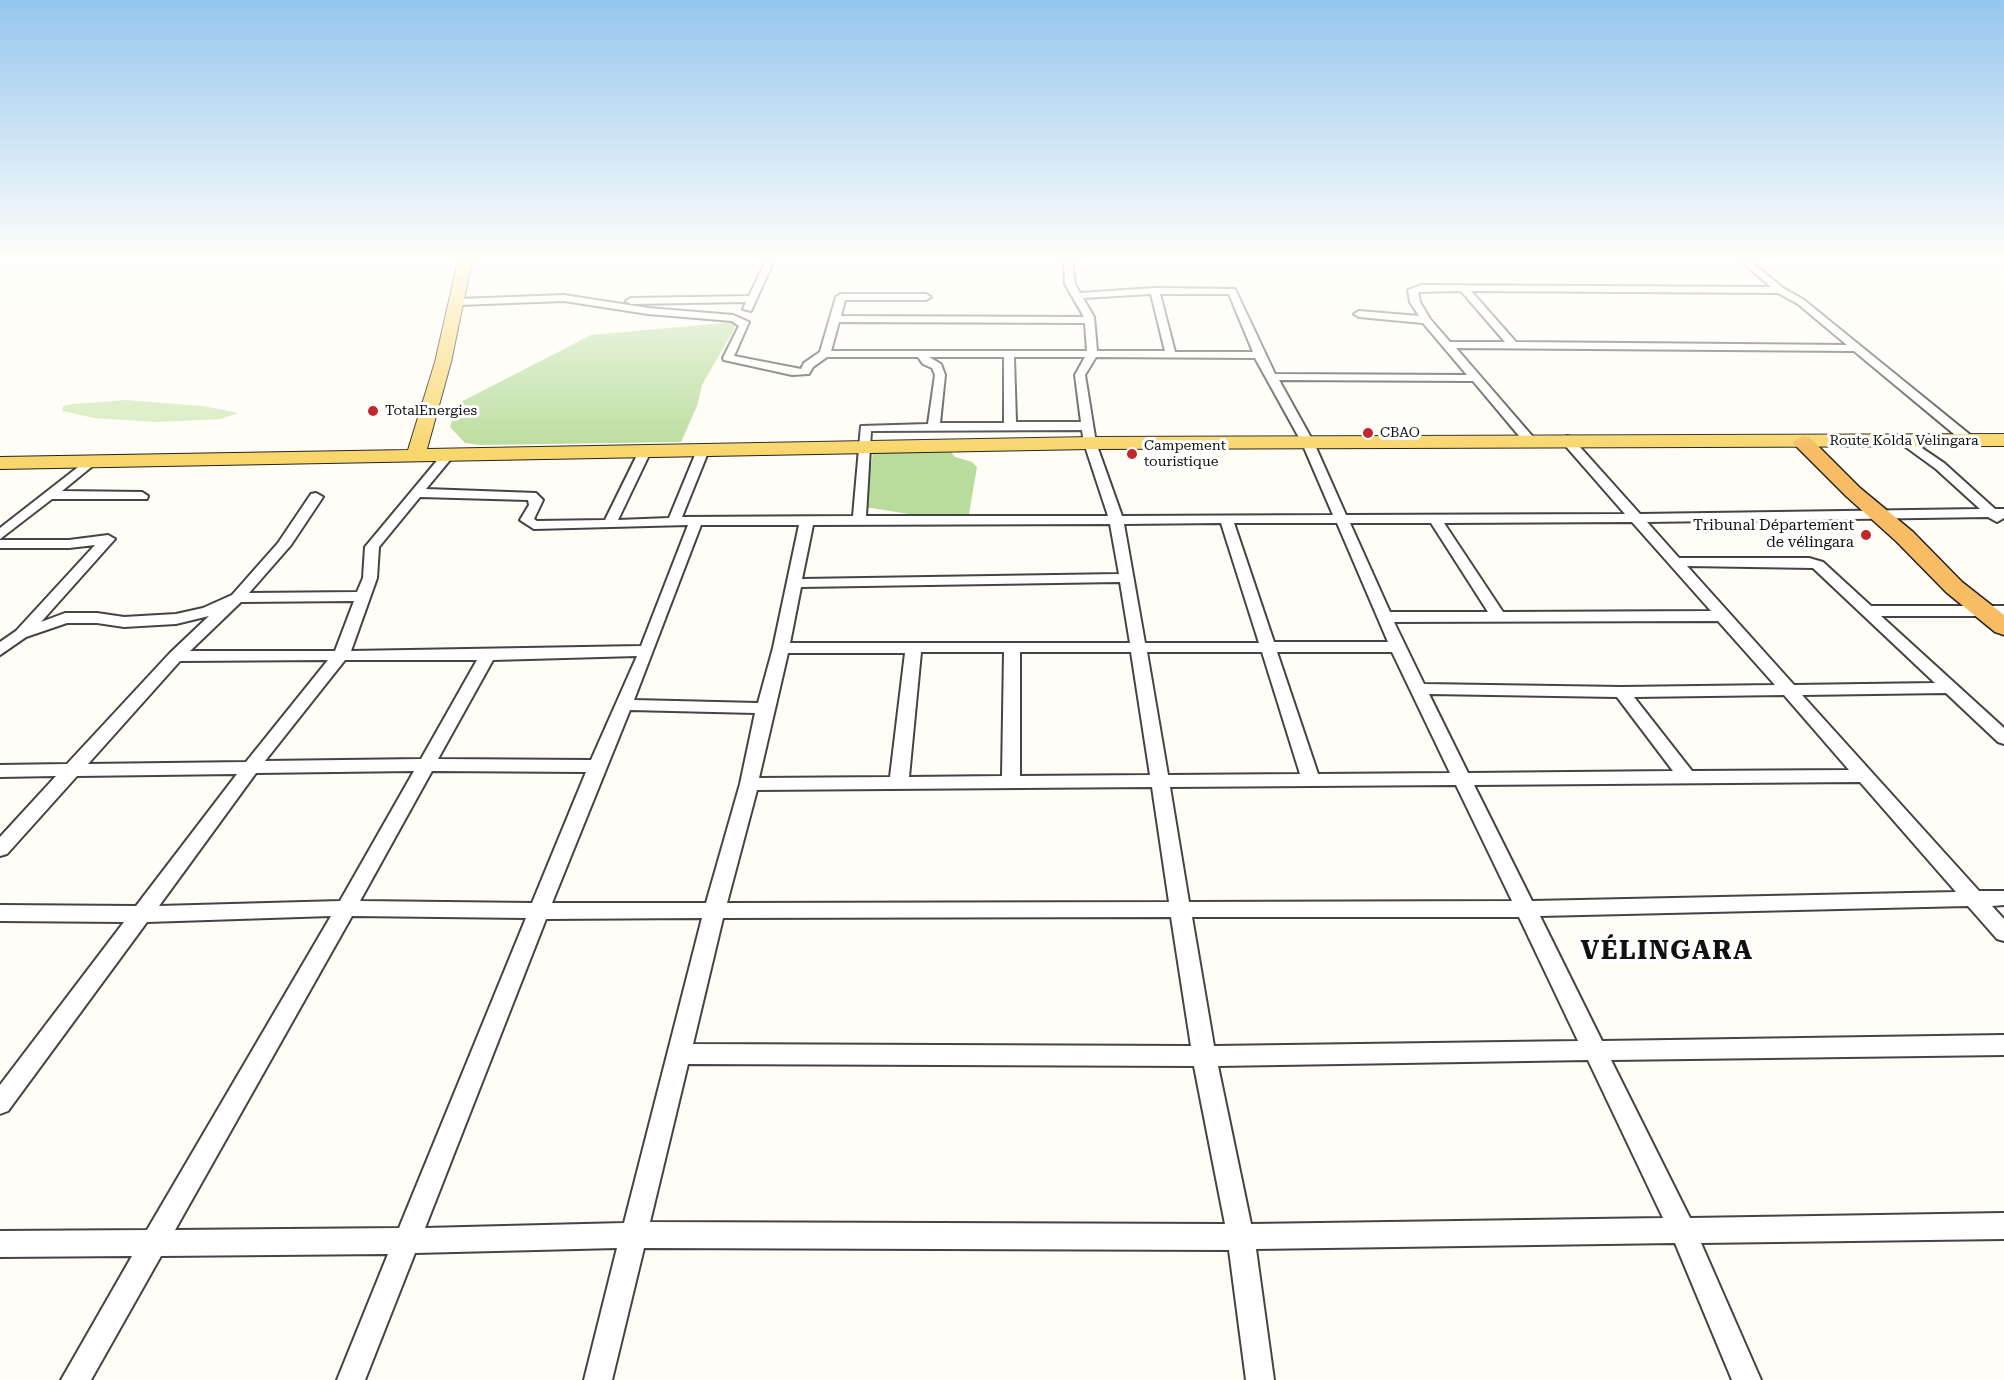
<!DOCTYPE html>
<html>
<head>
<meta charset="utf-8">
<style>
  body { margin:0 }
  canvas { display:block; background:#fffdf5 }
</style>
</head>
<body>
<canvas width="2004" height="1380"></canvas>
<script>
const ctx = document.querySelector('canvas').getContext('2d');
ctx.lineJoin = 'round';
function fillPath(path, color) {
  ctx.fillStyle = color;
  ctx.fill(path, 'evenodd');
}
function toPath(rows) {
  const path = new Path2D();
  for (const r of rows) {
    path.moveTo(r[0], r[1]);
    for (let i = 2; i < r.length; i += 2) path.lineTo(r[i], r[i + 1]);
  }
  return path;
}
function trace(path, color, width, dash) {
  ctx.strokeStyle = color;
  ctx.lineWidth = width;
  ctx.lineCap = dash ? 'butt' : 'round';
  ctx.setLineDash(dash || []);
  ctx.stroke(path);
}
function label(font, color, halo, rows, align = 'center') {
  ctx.font = font + ' "Roboto Serif",serif';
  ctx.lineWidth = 6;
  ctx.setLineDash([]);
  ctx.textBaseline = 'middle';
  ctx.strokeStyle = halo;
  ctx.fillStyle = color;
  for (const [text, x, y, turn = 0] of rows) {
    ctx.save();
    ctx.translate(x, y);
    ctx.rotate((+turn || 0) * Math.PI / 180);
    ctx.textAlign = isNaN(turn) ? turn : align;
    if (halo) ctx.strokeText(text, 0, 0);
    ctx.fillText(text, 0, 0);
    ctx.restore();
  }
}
const green = toPath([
  [125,400,203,406,238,413,221,419,156,422,94,418,62,411,63,406,72,404]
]);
const forest = toPath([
  [734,322,735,328,702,385,697,406,681,442,481,445,465,443,450,427,457,404,591,335],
  [949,449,955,457,972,462,977,467,969,514,915,515,865,507,873,453,880,450]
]);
const minor = toPath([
  [1064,261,1072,261,1075,284,1080,293,1155,288,1235,289,1275,374,1467,375,1423,323,1359,317,1354,314,1359,311,1419,316,1410,302,1408,290,1421,285,1771,287,1741,261,1750,261,1783,288,1804,300,1974,438,1974,444,1966,444,1854,351,1456,348,1533,437,1533,443,1529,444,1525,443,1473,381,1279,380,1314,443,1346,515,1625,514,1563,443,1561,440,1567,436,1571,437,1640,514,1980,509,1936,469,1903,445,1901,442,1907,438,1944,463,1995,509,2004,509,2004,518,1997,522,1988,517,1647,522,1679,558,1809,558,1823,562,1871,606,2004,606,2004,616,1881,616,2004,728,2004,744,1998,742,1946,693,1802,695,1979,891,2004,891,2004,905,1992,906,2004,919,2004,941,1997,939,1968,906,1540,916,1602,1041,2004,1035,2004,1055,1611,1060,1690,1218,2004,1213,2004,1239,1701,1243,1761,1380,1732,1380,1675,1243,1256,1249,1274,1380,1246,1380,1229,1250,644,1248,612,1380,584,1380,617,1248,415,1253,365,1380,337,1380,388,1254,161,1256,91,1380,61,1380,132,1256,0,1257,0,1231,147,1230,331,916,147,922,8,1111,0,1114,0,1085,124,922,0,921,0,905,136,906,237,774,77,776,7,854,0,856,0,837,56,776,0,777,0,765,67,764,170,653,209,616,176,624,124,627,97,623,67,623,26,637,0,655,0,642,16,631,95,545,69,548,0,548,0,540,69,540,108,535,115,539,41,622,65,613,97,613,124,617,176,614,203,608,232,595,278,543,311,494,316,493,323,497,291,545,249,593,357,592,363,578,365,547,445,451,449,450,455,454,426,489,536,493,543,500,534,519,537,521,605,520,639,451,645,447,651,451,618,520,669,518,697,450,703,446,709,450,682,517,853,516,861,426,928,424,935,375,932,368,923,364,918,357,827,357,813,367,809,374,792,375,724,360,723,358,739,326,732,321,648,314,564,301,458,305,453,302,458,299,564,295,648,308,733,315,749,322,734,356,801,369,804,363,820,352,836,297,841,294,926,294,931,297,926,300,845,300,841,316,1084,317,1065,284,1064,261],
  [1461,291,1505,342,1450,342,1430,319,1420,302,1418,292,1461,291],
  [1471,291,1778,293,1798,304,1847,345,1516,342,1471,291],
  [1151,294,1165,351,1097,351,1094,317,1083,298,1151,294],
  [1160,294,1229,294,1253,352,1175,352,1160,294],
  [839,322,1085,323,1087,351,831,351,839,322],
  [929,357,1004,357,1004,423,940,423,945,375,941,364,929,357],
  [1014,357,1085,357,1075,375,1081,422,1016,422,1014,357],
  [1096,357,1255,358,1302,443,1333,515,1122,516,1096,443,1085,375,1096,357],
  [1082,430,1084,443,1108,516,866,516,871,431,1082,430],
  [420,497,528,500,529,505,520,520,534,529,688,525,641,646,351,651,377,578,379,547,420,497],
  [1632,522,1711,611,1503,612,1444,523,1632,522],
  [1221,523,1259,643,1145,643,1124,524,1221,523],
  [1234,523,1337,523,1388,642,1274,642,1234,523],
  [1350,523,1431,523,1488,612,1390,612,1350,523],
  [1110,524,1119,574,802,579,813,525,1110,524],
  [701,525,799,525,773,648,758,703,634,700,701,525],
  [1687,566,1813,568,1935,683,1794,685,1687,566],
  [1120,582,1130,643,790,643,801,587,1120,582],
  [354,601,335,651,190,651,241,602,354,601],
  [1718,621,1775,685,1622,687,1424,684,1394,622,1718,621],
  [921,652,1004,652,1002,776,909,777,921,652],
  [1020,652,1131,652,1150,775,1020,776,1020,652],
  [1147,652,1262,652,1300,774,1168,775,1147,652],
  [1277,652,1392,652,1450,773,1318,774,1277,652],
  [788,653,905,653,890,777,759,778,788,653],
  [637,656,591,760,438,759,493,660,637,656],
  [328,660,246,762,88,764,180,661,328,660],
  [345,660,477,660,421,759,265,761,345,660],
  [1429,694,1617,697,1673,771,1468,773,1429,694],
  [1784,695,1849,770,1692,771,1634,697,1784,695],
  [630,710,755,713,740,784,706,903,552,903,630,710],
  [414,771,340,901,159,906,256,773,414,771],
  [432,771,586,772,532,903,360,901,432,771],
  [1860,782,1956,892,1532,901,1474,785,1860,782],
  [1456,785,1512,901,1189,902,1170,787,1456,785],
  [1152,787,1169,902,727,903,757,790,1152,787],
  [352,916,526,918,399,1228,175,1230,352,916],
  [1171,917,1191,1046,693,1044,723,918,1171,917],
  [1192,917,1519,917,1578,1041,1214,1046,1192,917],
  [702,918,624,1223,425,1228,546,919,702,918],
  [1588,1060,1663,1218,1251,1224,1218,1066,1588,1060],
  [688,1064,1194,1066,1225,1224,650,1222,688,1064],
  [765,263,772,265,751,311,743,309,746,302,631,304,626,301,631,298,749,296,765,263],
  [91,457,97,461,95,464,62,491,142,492,148,496,147,499,52,499,0,539,0,528,91,457]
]);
const primary = toPath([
  [458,261,472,261,451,362,427,449,1090,437,2004,434,2004,446,1090,449,0,469,0,457,408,450,435,362,458,261]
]);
const trunk = toPath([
  [1803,436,1810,438,1860,488,1913,532,1962,582,2004,615,2004,635,1995,632,1946,592,1897,542,1846,496,1796,446,1793,442,1803,436]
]);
const markers = [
  [373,411,6,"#c4262e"],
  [1368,433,6,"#c4262e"],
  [1132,454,6,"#c4262e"],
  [1866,535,6,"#c4262e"]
];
const farPoinames = [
  ["TotalEnergies",385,411],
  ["CBAO",1380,433],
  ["Campement",1144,446],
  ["touristique",1144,462]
];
const farStreetnames = [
  ["Route Kolda Velingara",1904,441]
];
const poiNames = [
  ["Tribunal Département",1854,526],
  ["de vélingara",1854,543]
];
const nearDistrictnames = [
  ["VÉLINGARA",1667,951]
];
fillPath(green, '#d5ebbd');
fillPath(forest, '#b9dc9c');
trace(minor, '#444', 4);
trace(primary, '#222', 2);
trace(trunk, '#222', 3);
fillPath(minor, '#fff');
fillPath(primary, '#f9d66b');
fillPath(trunk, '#f7bc64');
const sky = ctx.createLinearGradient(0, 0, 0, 454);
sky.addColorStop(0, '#95c6ee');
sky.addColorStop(0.57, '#fffefa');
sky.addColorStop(1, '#fffefa00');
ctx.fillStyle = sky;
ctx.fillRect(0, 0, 2004, 454);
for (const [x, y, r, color] of markers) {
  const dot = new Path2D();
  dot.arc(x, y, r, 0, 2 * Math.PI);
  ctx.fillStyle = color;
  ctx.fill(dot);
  trace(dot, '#fff', 2);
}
label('14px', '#111', '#fff', farPoinames, 'left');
label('14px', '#111', '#fff', farStreetnames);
label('15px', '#111', '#fff', poiNames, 'right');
ctx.letterSpacing = '1.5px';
label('bold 26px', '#111', '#fff', nearDistrictnames);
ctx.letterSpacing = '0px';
</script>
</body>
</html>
